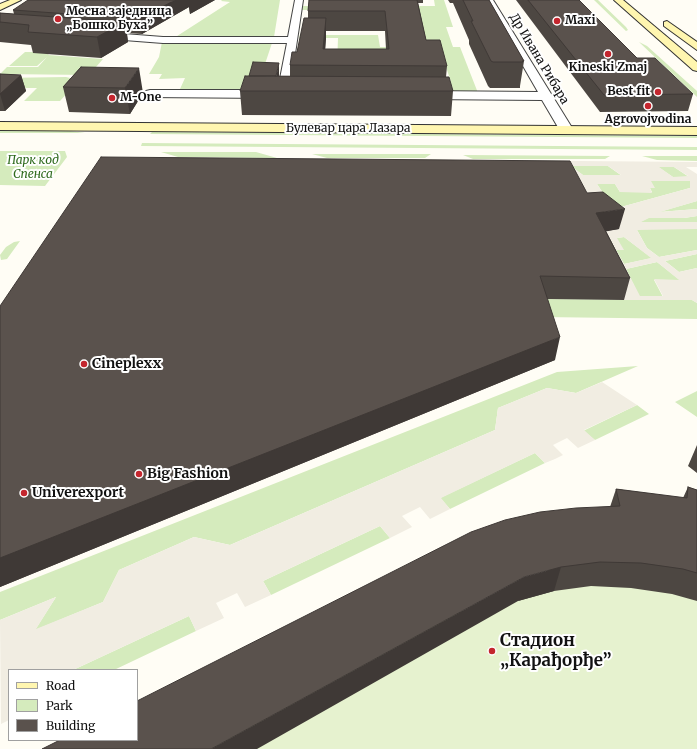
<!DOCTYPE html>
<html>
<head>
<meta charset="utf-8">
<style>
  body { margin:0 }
  #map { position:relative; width:697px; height:749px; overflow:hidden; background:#fffdf5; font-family:Merriweather,serif }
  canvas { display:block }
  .legend { position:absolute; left:8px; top:669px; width:130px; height:72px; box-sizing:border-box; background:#fff; border:1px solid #a0a0a0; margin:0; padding:5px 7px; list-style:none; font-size:12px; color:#111 }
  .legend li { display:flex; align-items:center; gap:8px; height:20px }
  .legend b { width:20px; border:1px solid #a0a0a0 }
</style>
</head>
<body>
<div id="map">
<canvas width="697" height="749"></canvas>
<ul class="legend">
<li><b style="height:5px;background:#fff6b0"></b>Road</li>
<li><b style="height:11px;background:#d5ebbd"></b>Park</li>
<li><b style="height:11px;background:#5a524d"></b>Building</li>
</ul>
</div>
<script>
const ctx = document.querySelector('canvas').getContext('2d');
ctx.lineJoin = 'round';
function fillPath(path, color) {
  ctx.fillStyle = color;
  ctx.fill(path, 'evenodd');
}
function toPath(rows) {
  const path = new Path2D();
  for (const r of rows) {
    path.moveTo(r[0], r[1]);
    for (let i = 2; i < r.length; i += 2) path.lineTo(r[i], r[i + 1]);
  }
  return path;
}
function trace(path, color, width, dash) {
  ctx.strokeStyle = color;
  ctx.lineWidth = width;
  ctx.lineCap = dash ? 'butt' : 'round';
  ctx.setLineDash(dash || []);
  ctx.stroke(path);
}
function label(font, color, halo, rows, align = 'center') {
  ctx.font = font + ' Merriweather,serif';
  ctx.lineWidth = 4;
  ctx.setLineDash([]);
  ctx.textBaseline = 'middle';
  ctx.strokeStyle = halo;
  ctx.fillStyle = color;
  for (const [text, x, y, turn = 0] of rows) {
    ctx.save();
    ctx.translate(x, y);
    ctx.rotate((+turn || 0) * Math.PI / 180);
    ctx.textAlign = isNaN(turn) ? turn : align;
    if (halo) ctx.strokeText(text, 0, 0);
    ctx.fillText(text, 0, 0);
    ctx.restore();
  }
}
const green = toPath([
  [222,0,280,0,274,37,174,38,230,2,221,1],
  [434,0,444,0,453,27,446,27,453,47,460,47,478,93,319,82,451,82,446,67,337,67,338,38,299,38,300,35,378,35,380,47,426,47,343,10,298,10,299,6,435,6],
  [594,0,598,0,626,27,628,30,626,31],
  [162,42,272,43,262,73,281,90,180,89,185,78,159,79,162,74,149,74,159,57],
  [639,42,647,46,697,91,697,97],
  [25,52,51,52,48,55,103,59,89,75,0,74,7,67,38,67,47,57,37,66,9,66],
  [66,77,79,80,60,101,24,101,37,88,0,88,0,78],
  [0,131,70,131,85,133,0,133],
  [152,132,697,136,697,138,150,134],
  [142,143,697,147,697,150,141,146],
  [0,151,65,151,67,157,45,186,0,185],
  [161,152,256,152,277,158,178,157],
  [312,154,431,154,425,158,327,158],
  [463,155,610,156,605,159,473,159],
  [642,156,697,156,697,161,657,160],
  [570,166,608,166,622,176,583,175],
  [658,167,674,167,689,177,673,177],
  [650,181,690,181,690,188,621,207,605,196,597,184,615,184,620,192,652,192,650,188,654,188],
  [697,201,697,209,659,212],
  [697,216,697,222,640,222,648,218,684,218],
  [643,229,697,229,697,250,659,257,647,248,637,230],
  [624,237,652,258,624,264,616,250,617,238],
  [20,241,7,259,1,260,0,255,6,247,14,242],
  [697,254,697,268,679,272,665,261],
  [657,262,680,280,654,280,663,297,639,296,626,269],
  [536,299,692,300,697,303,697,319,542,317],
  [638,366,576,393,547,388,498,408,495,430,230,545,194,537,119,570,103,602,35,630,56,597,0,620,0,592,557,372],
  [697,391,697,417,675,402],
  [637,405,649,414,595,440,583,431],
  [535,453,545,463,450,509,440,498],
  [380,526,390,538,271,595,263,581],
  [189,616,196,631,114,670,73,670]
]);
const pitch = toPath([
  [697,518,697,749,98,749,137,740]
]);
const plaza = toPath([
  [103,157,697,162,697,167,686,167,697,174,697,201,660,212,697,209,697,216,684,218,649,218,641,222,697,222,697,229,637,230,647,248,659,257,697,250,697,254,665,261,679,272,697,268,697,303,692,300,624,300,592,234,619,229,96,168],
  [571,166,608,166,621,175,583,175],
  [659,167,674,167,688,176,673,177],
  [651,181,690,181,690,188,621,207,605,196,597,184,615,184,620,192,652,193,650,188,655,188],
  [624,237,651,258,624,264,616,250,624,250,617,238],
  [657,262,679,280,654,279,663,296,640,296,626,269],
  [602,382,637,405,584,430,595,440,578,448,567,438,553,445,563,455,555,459,545,463,535,453,441,498,450,509,430,519,420,507,402,516,412,527,390,538,380,526,263,581,271,595,245,607,237,593,216,603,224,618,196,631,189,616,73,670,9,670,9,720,1,724,0,620,56,597,36,629,103,602,119,570,194,537,230,545,495,430,498,408,547,388,576,393]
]);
const street = toPath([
  [295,0,303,0,289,94,283,98,277,94,287,43,163,43,98,38,93,35,98,32,163,37,288,37,295,0],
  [485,0,493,0,574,131,572,134,562,134,542,100,423,99,417,95,423,91,538,92,485,0],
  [150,90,270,90,276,94,270,98,146,97,144,94,146,91,150,90]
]);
const secondary = toPath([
  [10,0,21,0,0,10,0,4,10,0],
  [614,0,623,0,697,62,697,71,693,70,614,0],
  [667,21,697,42,697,50,664,26,664,22,667,21],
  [0,122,697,127,697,135,0,130,0,122]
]);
const wall = toPath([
  [215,0,190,14,189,7,142,34,127,33,128,42,101,58,33,53,31,45,0,42,0,13,14,14,13,10],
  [309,0,423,0,423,3,418,3,426,40,447,66,446,77,453,91,451,116,242,115,240,91,279,75,279,76,290,76,290,65,297,52,308,18,308,11],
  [326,31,385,31,386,49,325,49],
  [448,0,489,0,524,61,520,86,520,88,490,88,488,86,469,44,469,40,453,3,450,3],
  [516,0,579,0,637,58,693,94,688,111,600,112],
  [81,67,143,93,130,114,69,112,63,87],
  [0,74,21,75,26,91,5,111,0,111],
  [587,193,619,229,606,231,630,278,624,300,547,299,555,360,0,587,0,306],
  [697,445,697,473,688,466],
  [688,487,697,490,697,601,672,594,631,588,591,586,554,591,518,601,610,507,616,489,683,498]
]);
const shadedWall = toPath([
  [175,0,215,0,190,14,189,7,142,34,140,19],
  [326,18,326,39,324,66,323,49],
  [125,22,128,42,101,58,97,37],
  [279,63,279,75,277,90,276,77],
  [139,68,143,93,130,114,125,88],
  [21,75,26,91,5,111,0,94],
  [625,209,619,229,592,234,596,213],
  [560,337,555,360,0,587,0,558],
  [561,567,554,591,518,601,257,749,211,749,524,577]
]);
const building = toPath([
  [28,0,175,0,140,19,13,10,28,0],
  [309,0,417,0,426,40,440,40,447,66,290,65,292,52,297,52,304,18,326,18,323,49,389,49,385,11,308,11,309,0],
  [463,0,489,0,524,61,522,61,523,62,493,62,491,61,471,21,473,21,463,0],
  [528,0,579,0,637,58,655,58,693,94,604,95,528,0],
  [0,13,125,22,97,37,28,32,29,25,0,22,0,13],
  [253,62,279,63,276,76,249,76,253,62],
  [81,67,139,68,125,88,63,87,81,67],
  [0,74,21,75,0,94,0,74],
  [245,76,449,77,453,91,240,91,245,76],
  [101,157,570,161,587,193,603,192,625,209,596,213,630,278,540,276,560,337,0,558,0,306,101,157],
  [688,487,697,490,697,573,683,569,641,563,600,562,561,567,524,577,211,749,42,749,60,740,137,740,137,701,471,532,505,520,540,512,576,508,620,506,616,489,687,498,688,487]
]);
const markers = [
  [58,19,4,"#c4262e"],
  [557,21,4,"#c4262e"],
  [608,54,4,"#c4262e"],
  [658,92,4,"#c4262e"],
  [112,98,4,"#c4262e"],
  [648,106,4,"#c4262e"],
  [84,364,4,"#c4262e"],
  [139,474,4,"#c4262e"],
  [24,493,4,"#c4262e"],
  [492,651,4,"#c4262e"]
];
const farPoinames = [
  ["Месна заједница",66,12],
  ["„Бошко Буха”",66,26],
  ["Maxi",565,21],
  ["Kineski Zmaj",608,68,"center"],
  ["Best fit",650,92,"right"],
  ["M-One",120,98],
  ["Agrovojvodina",648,120,"center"]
];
const farStreetnames = [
  ["Др Ивана Рибара",539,59,59],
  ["Булевар цара Лазара",348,129]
];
const farParknames = [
  ["Парк код",33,161],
  ["Спенса",33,175]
];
const poiNames = [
  ["Cineplexx",92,364],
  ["Big Fashion",147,474],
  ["Univerexport",32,493]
];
const nearPoinames = [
  ["Стадион",500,641],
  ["„Карађорђе”",500,661]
];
fillPath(green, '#d5ebbd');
fillPath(pitch, '#e6f2cf');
fillPath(plaza, '#f1ede2');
trace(street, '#444', 2);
trace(secondary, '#333', 2);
fillPath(street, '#fff');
fillPath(secondary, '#fff6b0');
fillPath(wall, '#4d4742');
fillPath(shadedWall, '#3f3936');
fillPath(building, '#5a524d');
trace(building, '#3f3936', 1);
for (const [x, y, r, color] of markers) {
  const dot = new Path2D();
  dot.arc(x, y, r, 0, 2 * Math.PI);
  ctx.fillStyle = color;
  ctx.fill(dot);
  trace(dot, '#fff', 1.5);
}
label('bold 12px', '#111', '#fff', farPoinames, 'left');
label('12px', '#111', '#fff', farStreetnames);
label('italic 12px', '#2f6b1f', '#fff', farParknames);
label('bold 14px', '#111', '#fff', poiNames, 'left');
label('bold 17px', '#111', '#fff', nearPoinames, 'left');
</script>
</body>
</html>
